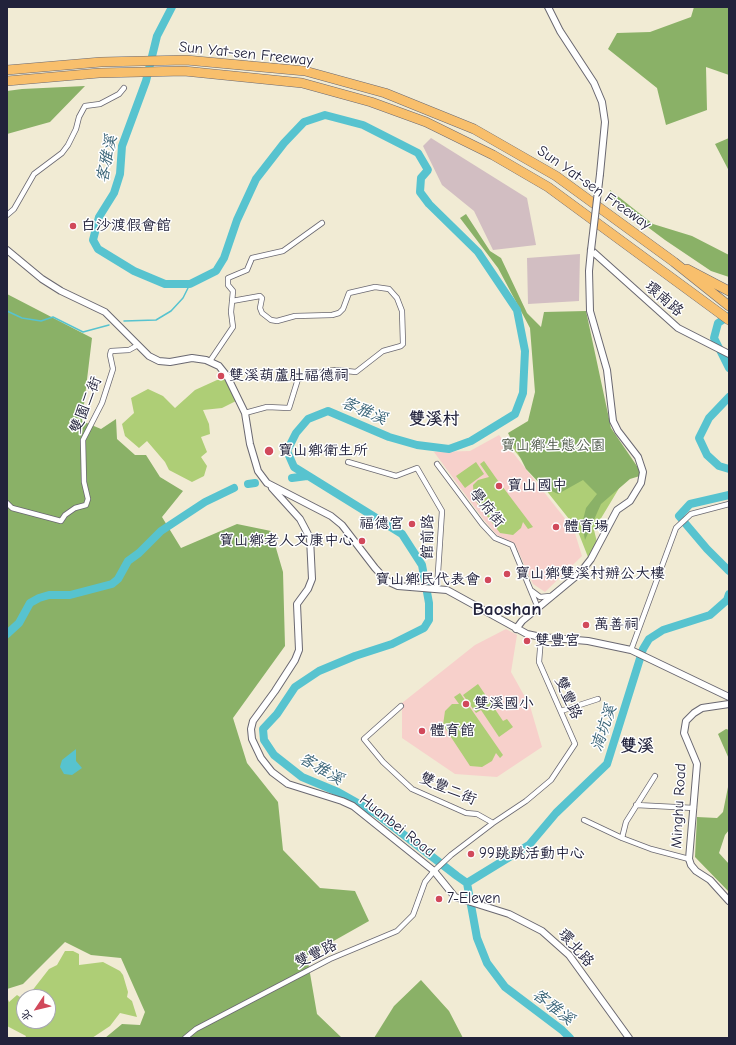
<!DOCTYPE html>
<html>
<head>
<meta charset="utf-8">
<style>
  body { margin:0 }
  #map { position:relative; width:736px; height:1045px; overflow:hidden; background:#f1ebd4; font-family:"Comic Neue","LXGW WenKai TC",sans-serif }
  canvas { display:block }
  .frame { position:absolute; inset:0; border:8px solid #22223b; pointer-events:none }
  .north { position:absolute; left:16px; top:989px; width:40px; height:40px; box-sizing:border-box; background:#fff; border:1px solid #a7a7b1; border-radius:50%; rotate:235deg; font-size:11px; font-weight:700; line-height:16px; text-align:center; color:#22223b }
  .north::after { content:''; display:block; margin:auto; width:14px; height:18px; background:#d1495b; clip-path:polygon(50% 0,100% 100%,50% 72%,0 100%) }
</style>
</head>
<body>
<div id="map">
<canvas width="736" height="1045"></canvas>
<div class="frame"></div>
<div class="north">北</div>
</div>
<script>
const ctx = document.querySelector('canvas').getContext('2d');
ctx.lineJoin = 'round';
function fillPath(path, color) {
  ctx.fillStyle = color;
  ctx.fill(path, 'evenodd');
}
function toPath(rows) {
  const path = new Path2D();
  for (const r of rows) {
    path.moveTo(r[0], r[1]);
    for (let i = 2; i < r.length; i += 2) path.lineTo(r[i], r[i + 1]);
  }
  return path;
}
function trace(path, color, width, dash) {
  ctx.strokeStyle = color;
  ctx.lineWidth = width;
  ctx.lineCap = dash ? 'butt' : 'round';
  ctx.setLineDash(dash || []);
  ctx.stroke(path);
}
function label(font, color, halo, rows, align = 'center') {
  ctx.font = font + ' "Comic Neue","LXGW WenKai TC",sans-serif';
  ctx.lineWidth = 3;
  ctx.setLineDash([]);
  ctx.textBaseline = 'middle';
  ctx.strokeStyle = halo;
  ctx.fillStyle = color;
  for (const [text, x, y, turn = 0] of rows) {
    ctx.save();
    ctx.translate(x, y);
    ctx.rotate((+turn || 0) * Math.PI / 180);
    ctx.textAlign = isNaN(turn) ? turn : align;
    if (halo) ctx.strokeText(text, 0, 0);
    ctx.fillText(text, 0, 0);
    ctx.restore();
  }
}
const built = toPath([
  [499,435,574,530,582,556,545,592,533,584,515,544,497,535,484,520,434,452,470,451],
  [506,629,517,635,511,672,530,706,542,747,497,777,455,774,402,738,402,703,475,645]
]);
const industrial = toPath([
  [431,138,527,198,536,245,493,250,474,211,442,185,423,146],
  [580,254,579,301,528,304,527,258]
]);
const green = toPath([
  [227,379,236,401,222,408,203,410,209,424,210,434,201,437,207,452,201,457,207,466,204,476,192,482,169,470,165,462,147,441,139,448,125,436,122,424,134,413,131,398,148,389,163,396,175,408,195,390,217,380],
  [530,422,624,480,594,530,597,542,588,557,577,529,506,440],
  [484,461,496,478,533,527,528,529,523,522,521,528,513,535,500,533,474,499,473,485,478,480,489,477,480,464],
  [476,462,484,474,465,488,456,476],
  [478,684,503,721,507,719,513,727,499,737,481,710,476,713,463,695],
  [460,693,503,755,500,758,496,753,492,761,482,767,470,766,443,725,445,711,452,704,459,704,454,697],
  [65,951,73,951,79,954,79,965,103,962,120,971,123,975,128,992,127,997,132,1001,137,1017,120,1013,110,1026,92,1038,25,1038,26,1036,7,1026,7,997,9,1002,17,995,20,997,26,992,28,996,49,969,57,965],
  [24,997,48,997,48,1021,24,1021]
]);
const forest = toPath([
  [694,7,729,7,729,75,706,67,707,110,666,125,657,88,608,49,617,33,650,32,691,17],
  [85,86,50,122,7,134,7,91,22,89],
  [729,138,729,171,715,144],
  [610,190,653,224,692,236,729,255,729,277,711,271,665,240,609,198],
  [466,214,490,251,501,258,527,313,541,327,544,312,586,311,611,428,643,475,630,479,601,504,585,540,582,524,586,508,597,494,583,480,558,494,542,486,526,469,508,433,528,421,535,392,530,328,498,268,460,218],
  [7,294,92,338,82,421,101,429,116,419,117,439,135,455,146,455,160,477,183,491,162,517,181,548,237,524,271,531,283,572,285,646,233,718,247,763,278,802,283,850,320,888,355,891,369,921,307,956,317,1014,342,1038,105,1038,122,1024,140,1025,145,1012,121,958,91,955,65,942,23,984,7,989],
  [726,729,729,730,729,759,718,734],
  [729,782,729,830,725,835,719,853,729,864,729,892,695,857,697,817,717,818,723,812],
  [421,980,449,1011,463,1038,374,1038,394,1006]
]);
const water = toPath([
  [76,749,76,761,82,768,72,775,64,774,60,767,62,760]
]);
const stream = toPath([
  [729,156,729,157],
  [7,311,22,318,41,321,53,317,83,332,109,325],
  [124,321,156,320,171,311,183,298,190,284],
  [724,603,729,604]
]);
const river = toPath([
  [172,7,157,36,146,81,122,146,120,174,114,193,99,217,93,240,98,249,134,271,165,284,190,284,216,271,224,258,237,220,256,179,284,143,304,122,325,115,363,125,418,153,428,170,421,178,420,192,429,204,478,252,517,310,525,351,523,393,515,414,471,441,449,449,417,445,389,437,328,411,308,419,296,433,287,451,294,467,402,534,422,565,429,603,429,620,424,628,392,644,355,656,319,671,295,687,277,714,263,729,264,740,274,755,302,777,338,792,377,814,457,876,467,883,477,938,487,963,505,987,562,1030,570,1038],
  [729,316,718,323,714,338,729,368],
  [729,397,709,418,699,438,707,455,719,466,729,469],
  [292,478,307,476],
  [248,484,255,483],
  [729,495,690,504,679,516,707,549,729,571],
  [7,634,19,623,30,603,39,598,49,595,70,595,112,584,118,579,128,561,139,553,161,531,205,502,234,488],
  [467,883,529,845,556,813,607,764,643,649,649,639,663,630,710,615,727,600,729,594]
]);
const minor = toPath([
  [7,215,14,209,34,174,62,153,68,145,76,129,79,117,85,106,100,104,119,94,124,88],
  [232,301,260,296,262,298,260,308,262,313,271,320,277,321,295,316,332,315,339,313,343,309,349,293,375,287,389,289,397,298,402,311,403,344,401,346,383,351,356,372,337,370,326,371,298,379,289,408,267,407,245,413],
  [210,361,233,327,231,312,233,291,228,285,228,278,247,270,252,258,283,251,322,223],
  [348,462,396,476,417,468,442,511,437,588],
  [437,464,482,524,495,538,512,545,538,608],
  [7,503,12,508,61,521,65,515,75,508,86,505,88,499,84,482,83,440,102,403,113,369,110,355,111,351,129,350,138,345],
  [532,591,540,597,550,596],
  [631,650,676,528,691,514,729,504],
  [401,706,364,739,383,762,412,789,466,813,477,814,493,823],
  [561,711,598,699],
  [636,805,694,808],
  [584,820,622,838,651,849,689,859],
  [622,838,626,822,655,776],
  [185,1038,196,1029,330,959,397,931,413,915,425,882,434,871,451,855,493,823,526,801,551,780,575,744,539,662,541,637]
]);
const tertiary = toPath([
  [548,7,560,31,594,83,602,102,605,122,600,174],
  [7,250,42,279,61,291,105,312,149,356,159,361,170,362,192,358,206,360,219,366,227,376,245,413,250,444,258,471,267,483,331,516,342,525,375,568,387,581,398,586,447,590,527,634,541,637,588,641,631,650,729,697],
  [591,250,678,328,729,354],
  [272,488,300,519,310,538,312,579,308,589,297,604,299,650,295,660,275,691,253,721,251,729,252,739,261,758,272,772,288,784,342,801,353,806,434,871,455,897,509,914,542,931,569,955,629,1038],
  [516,629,522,621,580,573,591,559,617,510,630,501,641,483,643,472,638,457,618,431,613,421,607,370,590,311,589,271,591,250],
  [729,704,702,708,694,713,686,721,684,733,697,764,689,859,691,865,696,871,710,880,729,901]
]);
const motorway = toPath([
  [7,70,101,62,186,60,305,71,385,93,474,129,556,176,674,262,729,306],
  [7,81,99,73,184,71,302,83,371,102,426,122,493,155,548,187,729,320],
  [687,269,729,291]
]);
const tertiaryBridge = toPath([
  [591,250,600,174]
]);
const markers = [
  [73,226,4,"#d1495b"],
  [221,376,4,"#d1495b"],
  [269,451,5,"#d1495b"],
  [499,486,4,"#d1495b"],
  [412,524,4,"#d1495b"],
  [556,527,4,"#d1495b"],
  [362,541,4,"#d1495b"],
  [507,574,4,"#d1495b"],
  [488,580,4,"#d1495b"],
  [586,625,4,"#d1495b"],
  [527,641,4,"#d1495b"],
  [466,704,4,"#d1495b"],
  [422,731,4,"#d1495b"],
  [471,854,4,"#d1495b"],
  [439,899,4,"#d1495b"]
];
const streetNames = [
  ["Sun Yat-sen Freeway",246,54,6],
  ["Sun Yat-sen Freeway",594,188,35],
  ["環南路",664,299,41],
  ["雙園二街",86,405,-68],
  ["學府街",487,508,50],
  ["館前路",428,537,-89],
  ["雙豐路",568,698,66],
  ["雙豐二街",448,789,23],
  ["Minghu Road",679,806,-87],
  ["Huanbei Road",397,826,38],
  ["環北路",576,948,48],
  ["雙豐路",316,954,-26]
];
const poiNames = [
  ["白沙渡假會館",81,226],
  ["雙溪葫蘆肚福德祠",229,376],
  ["寶山鄉衛生所",278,451],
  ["寶山國中",507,486],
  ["福德宮",404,524,"right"],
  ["體育場",564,527],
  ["寶山鄉老人文康中心",354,541,"right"],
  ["寶山鄉雙溪村辦公大樓",515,574],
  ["寶山鄉民代表會",480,580,"right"],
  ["萬善祠",594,625],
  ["雙豐宮",535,641],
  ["雙溪國小",474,704],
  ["體育館",430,731],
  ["99跳跳活動中心",479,854],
  ["7-Eleven",447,899]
];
const parkNames = [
  ["寶山鄉生態公園",553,446]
];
const waterNames = [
  ["客雅溪",107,159,-78],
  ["客雅溪",364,411,23],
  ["湳坑溪",604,728,-71],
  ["客雅溪",321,769,30],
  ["客雅溪",553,1007,38]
];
const quarterNames = [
  ["雙溪村",434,419],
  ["雙溪",637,746]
];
const districtNames = [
  ["Baoshan",507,610]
];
fillPath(built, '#f7d0cb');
fillPath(industrial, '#d2bec2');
fillPath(green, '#aece76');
fillPath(forest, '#8ab167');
fillPath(water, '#57c3cf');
trace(stream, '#57c3cf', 1.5);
trace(river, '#57c3cf', 8);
trace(minor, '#6a6871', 6);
trace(tertiary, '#6a6871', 8);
trace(motorway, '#6a6871', 10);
trace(minor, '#fff', 4.5);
trace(tertiary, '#fff', 6);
trace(motorway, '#f8bf6c', 9);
trace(tertiaryBridge, '#6a6871', 8, []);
trace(tertiaryBridge, '#fff', 6);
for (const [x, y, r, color] of markers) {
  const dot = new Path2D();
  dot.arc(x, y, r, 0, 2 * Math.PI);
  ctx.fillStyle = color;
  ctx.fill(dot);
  trace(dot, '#fff', 1.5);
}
label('15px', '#22223b', '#fff', streetNames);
label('15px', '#22223b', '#fff', poiNames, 'left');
label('15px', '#535e50', '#fff', parkNames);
label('italic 16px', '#376276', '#fff', waterNames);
label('bold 17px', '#22223b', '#fff', quarterNames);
label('bold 19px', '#22223b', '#fff', districtNames);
</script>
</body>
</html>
